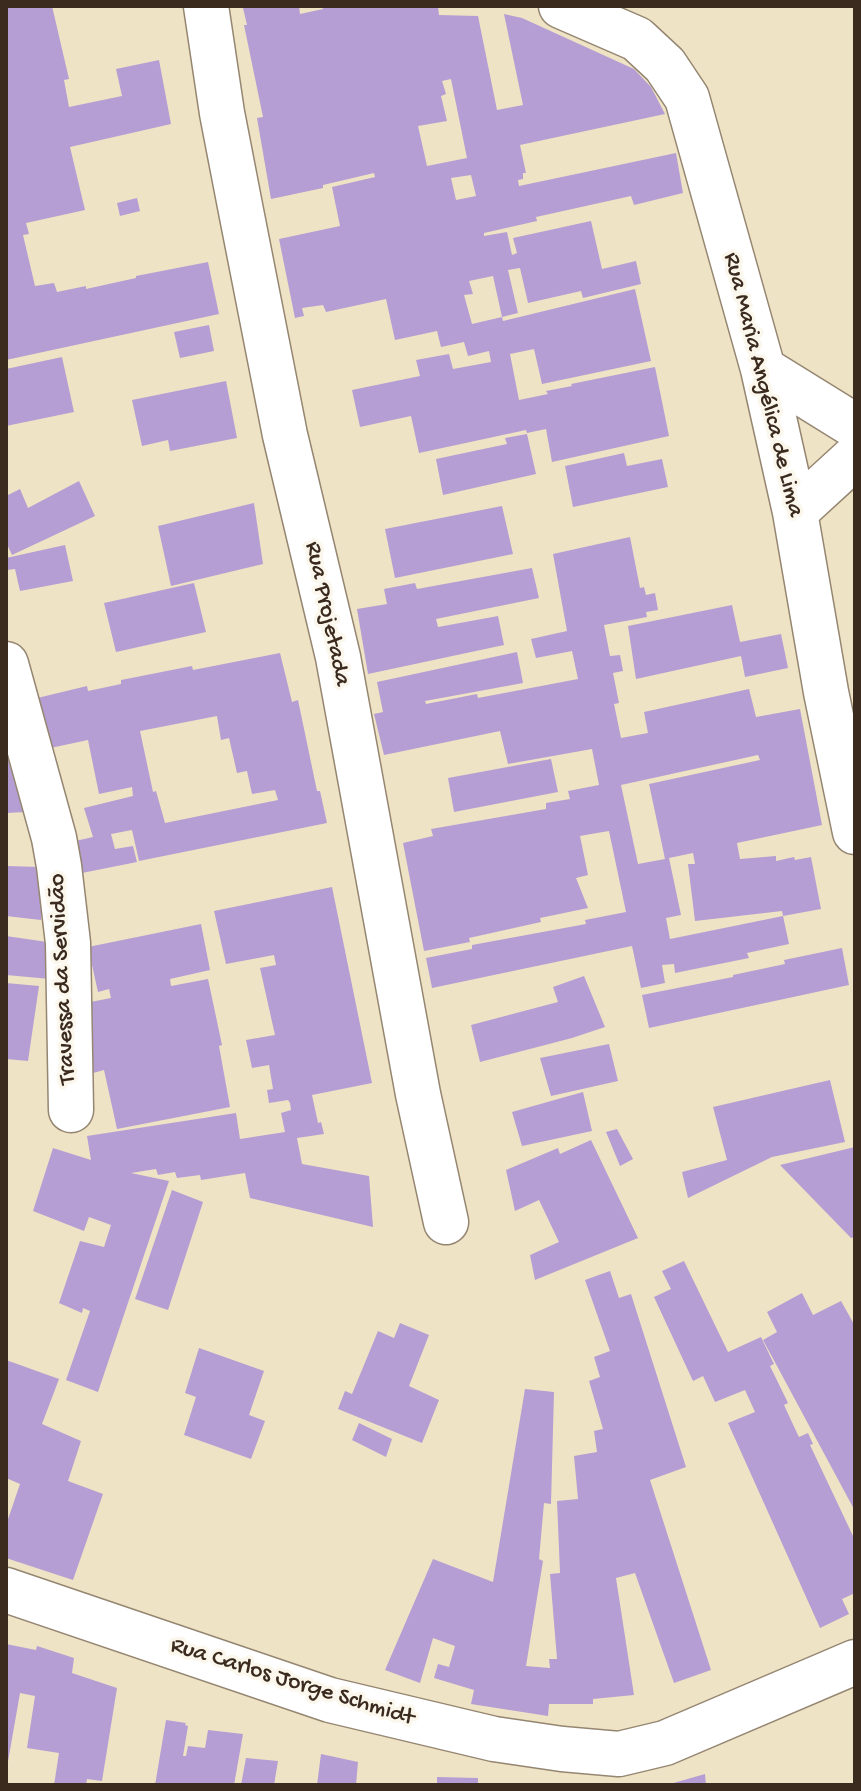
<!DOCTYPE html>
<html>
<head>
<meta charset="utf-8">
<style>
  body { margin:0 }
  #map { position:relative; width:861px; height:1791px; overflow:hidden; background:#efe3c5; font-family:"Gochi Hand",sans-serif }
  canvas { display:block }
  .frame { position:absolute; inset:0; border:8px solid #3b2a1e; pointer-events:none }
</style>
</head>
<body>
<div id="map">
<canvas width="861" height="1791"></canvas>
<div class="frame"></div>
</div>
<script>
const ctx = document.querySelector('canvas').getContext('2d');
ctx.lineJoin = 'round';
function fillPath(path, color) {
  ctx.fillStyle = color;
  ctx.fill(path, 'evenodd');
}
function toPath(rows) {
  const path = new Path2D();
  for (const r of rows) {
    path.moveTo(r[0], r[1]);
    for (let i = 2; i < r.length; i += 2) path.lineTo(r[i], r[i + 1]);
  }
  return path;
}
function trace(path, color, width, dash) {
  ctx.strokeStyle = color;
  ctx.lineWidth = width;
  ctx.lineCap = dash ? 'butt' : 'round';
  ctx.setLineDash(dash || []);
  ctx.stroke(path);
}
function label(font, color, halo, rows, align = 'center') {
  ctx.font = font + ' "Gochi Hand",sans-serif';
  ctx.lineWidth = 7;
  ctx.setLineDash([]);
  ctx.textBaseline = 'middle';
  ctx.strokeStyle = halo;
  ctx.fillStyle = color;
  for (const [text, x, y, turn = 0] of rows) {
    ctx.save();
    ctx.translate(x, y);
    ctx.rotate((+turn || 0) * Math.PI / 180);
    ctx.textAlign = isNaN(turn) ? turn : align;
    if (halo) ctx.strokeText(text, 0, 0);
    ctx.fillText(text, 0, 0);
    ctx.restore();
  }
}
const building = toPath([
  [6,6,52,6,69,79,64,80,69,107,122,96,116,69,159,60,171,124,70,147,85,210,26,223,29,234,23,235,35,286,54,283,57,292,86,286,86,289,136,278,136,276,208,262,219,314,6,360],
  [253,6,299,6,300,14,323,9,322,7,327,6,438,6,439,15,478,16,497,110,523,105,504,14,522,18,634,69,651,87,665,114,520,145,526,173,523,173,523,179,518,180,519,186,676,153,683,193,634,205,631,196,536,217,537,221,484,233,484,236,507,232,512,255,517,253,513,238,591,221,602,269,636,261,641,284,583,298,581,291,528,303,520,268,508,270,518,313,502,317,493,276,469,281,473,294,464,295,472,324,502,317,503,321,635,289,651,361,542,384,534,349,510,354,519,400,548,394,546,391,572,386,571,384,655,367,669,436,552,462,546,429,527,433,526,430,419,453,411,416,360,427,352,390,420,376,416,360,449,354,453,369,491,362,489,351,468,356,464,342,441,347,437,331,395,340,386,299,326,312,323,305,302,308,304,316,295,318,279,239,340,226,332,187,375,177,374,173,323,185,323,188,271,199,257,118,263,117,244,25,247,25,243,8],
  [451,79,467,158,427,166,418,126,447,121,441,96,446,94,442,81],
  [471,175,476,196,456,200,451,178],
  [137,198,140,211,120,216,117,203],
  [209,325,214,351,180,358,174,332],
  [62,357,74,412,6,426,6,369],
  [226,381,237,438,170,451,168,440,142,446,132,400],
  [527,434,536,474,443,495,436,459,507,444,505,438],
  [624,453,627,466,662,459,668,487,573,507,565,466],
  [79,481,95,516,12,555,6,542,6,496,20,489,28,508],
  [254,503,263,564,171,586,158,526],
  [502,506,513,554,395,578,385,529],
  [630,537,640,588,644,587,646,595,655,593,658,610,646,612,647,617,604,625,610,656,620,655,623,671,613,673,619,703,614,704,621,738,648,733,644,712,749,689,756,717,800,709,822,825,737,843,740,859,776,856,776,861,794,857,795,860,811,857,821,909,783,916,782,911,695,921,688,864,695,864,693,853,669,858,681,915,666,918,670,939,783,916,789,944,747,953,749,958,675,973,674,964,662,965,665,983,641,988,632,946,432,988,426,958,472,949,472,945,586,924,585,920,626,912,609,831,591,834,580,836,588,875,576,878,588,908,540,918,541,922,469,938,470,942,424,951,403,843,433,836,431,829,546,809,546,803,570,799,568,791,599,785,592,749,508,764,500,731,384,755,374,714,383,712,377,682,517,652,523,683,425,701,426,704,477,694,478,698,578,679,572,651,536,658,531,639,567,631,553,554],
  [758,755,760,760,649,784,665,859,638,864,621,785],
  [65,545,73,581,20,591,15,569,7,570,6,558],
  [532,568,539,598,436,619,438,627,498,616,504,645,368,674,357,609,387,604,384,589,415,583,417,589],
  [194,583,206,632,116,652,104,603],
  [732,605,740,642,781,634,788,668,745,677,741,656,636,679,628,626],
  [280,653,292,702,298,700,317,791,320,791,327,823,139,861,132,830,111,834,115,849,133,846,137,862,77,874,71,842,93,837,84,808,133,796,132,787,99,794,88,740,41,750,29,700,87,686,88,691,121,684,121,680,192,666,193,670],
  [217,716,221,740,229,738,237,773,247,771,252,794,275,790,278,800,165,823,156,791,153,792,140,731],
  [6,735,26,812,6,813],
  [551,759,558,792,454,812,448,778],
  [6,866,41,867,41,920,6,916],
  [332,887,372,1083,312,1095,318,1123,321,1122,324,1134,297,1138,302,1164,369,1176,373,1227,250,1198,245,1173,201,1180,200,1175,177,1178,175,1172,158,1175,156,1169,131,1173,169,1181,98,1392,66,1380,90,1311,83,1308,82,1313,59,1303,80,1241,104,1247,111,1225,89,1217,84,1231,33,1211,53,1148,91,1160,87,1136,236,1113,240,1139,285,1132,281,1113,291,1110,290,1103,288,1100,269,1103,267,1090,273,1089,269,1065,252,1068,246,1040,275,1035,260,968,276,965,274,955,226,964,214,911],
  [201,924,210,970,170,979,171,986,208,979,222,1045,219,1046,230,1107,117,1129,104,1070,93,1073,75,1005,111,998,109,989,98,992,88,947],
  [6,936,61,944,61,980,6,975],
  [842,948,849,985,649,1028,642,995,733,977,733,975,785,964,784,960],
  [584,976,605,1027,572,1038,480,1062,471,1025,558,1002,553,987],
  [6,983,39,986,28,1061,6,1059],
  [609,1044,618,1081,551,1096,540,1058],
  [830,1080,845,1142,772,1157,688,1198,682,1172,727,1160,713,1107],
  [583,1092,592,1131,522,1146,512,1112],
  [617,1129,633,1159,620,1166,606,1132],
  [591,1140,638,1238,535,1280,530,1255,559,1242,539,1200,515,1211,506,1170,558,1148,560,1154],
  [855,1147,855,1237,851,1238,780,1165],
  [172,1190,203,1202,168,1310,135,1299],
  [684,1261,728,1352,761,1337,774,1364,770,1366,788,1403,784,1405,797,1433,799,1437,808,1433,813,1444,810,1445,853,1536,855,1535,855,1593,842,1599,849,1614,820,1628,728,1423,755,1412,745,1390,715,1402,703,1376,693,1381,654,1297,671,1289,662,1271],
  [610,1271,619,1298,631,1294,686,1467,650,1480,711,1670,674,1683,635,1573,616,1578,634,1695,593,1699,593,1704,549,1704,548,1716,471,1704,474,1690,434,1678,438,1664,449,1667,455,1646,433,1638,420,1683,385,1670,433,1559,493,1582,525,1389,554,1392,551,1504,544,1503,539,1559,543,1561,526,1666,550,1668,549,1659,557,1659,550,1574,560,1573,557,1501,578,1499,574,1456,597,1452,594,1431,603,1429,589,1381,600,1377,594,1357,610,1351,585,1280],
  [802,1293,813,1315,841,1301,855,1326,855,1511,763,1340,777,1332,767,1312],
  [400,1323,429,1335,409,1386,439,1400,422,1443,338,1409,345,1391,352,1394,378,1331,394,1338],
  [199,1348,264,1371,249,1415,265,1421,251,1459,184,1435,196,1397,185,1393],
  [6,1360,59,1379,42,1424,81,1441,68,1481,103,1494,73,1580,6,1558,6,1525,20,1484,6,1478],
  [359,1423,392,1439,386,1457,352,1440],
  [6,1644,36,1650,37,1646,74,1658,72,1673,117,1688,102,1781,87,1779,86,1785,54,1785,59,1753,27,1748,35,1696,20,1693,6,1773],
  [166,1720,186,1723,185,1725,188,1726,183,1756,186,1756,188,1746,205,1748,208,1730,243,1734,234,1785,155,1785],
  [321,1754,358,1762,356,1785,317,1785],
  [246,1758,278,1761,274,1785,241,1785],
  [705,1774,706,1785,670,1785,670,1784],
  [437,1777,478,1778,478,1785,437,1785]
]);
const street = toPath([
  [206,6,222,113,241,211,285,435,338,657,418,1094,446,1222],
  [561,6,637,39,665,65,687,98,763,369,795,512,826,692,855,832],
  [763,369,855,426],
  [795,512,855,457],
  [6,664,54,838,59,866,68,943,71,1110],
  [6,1590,330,1700,494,1739,562,1749,619,1754,665,1743,855,1662]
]);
const streetNames = [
  ["Rua Maria Angélica de Lima",762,385,76],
  ["Rua Projetada",326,614,78],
  ["Travessa da Servidão",64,979,-93],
  ["Rua Carlos Jorge Schmidt",292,1683,17]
];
fillPath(building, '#b59ed3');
trace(street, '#958672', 47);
trace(street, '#fff', 44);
label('24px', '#3b2a1e', '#fbf7ec', streetNames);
</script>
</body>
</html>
